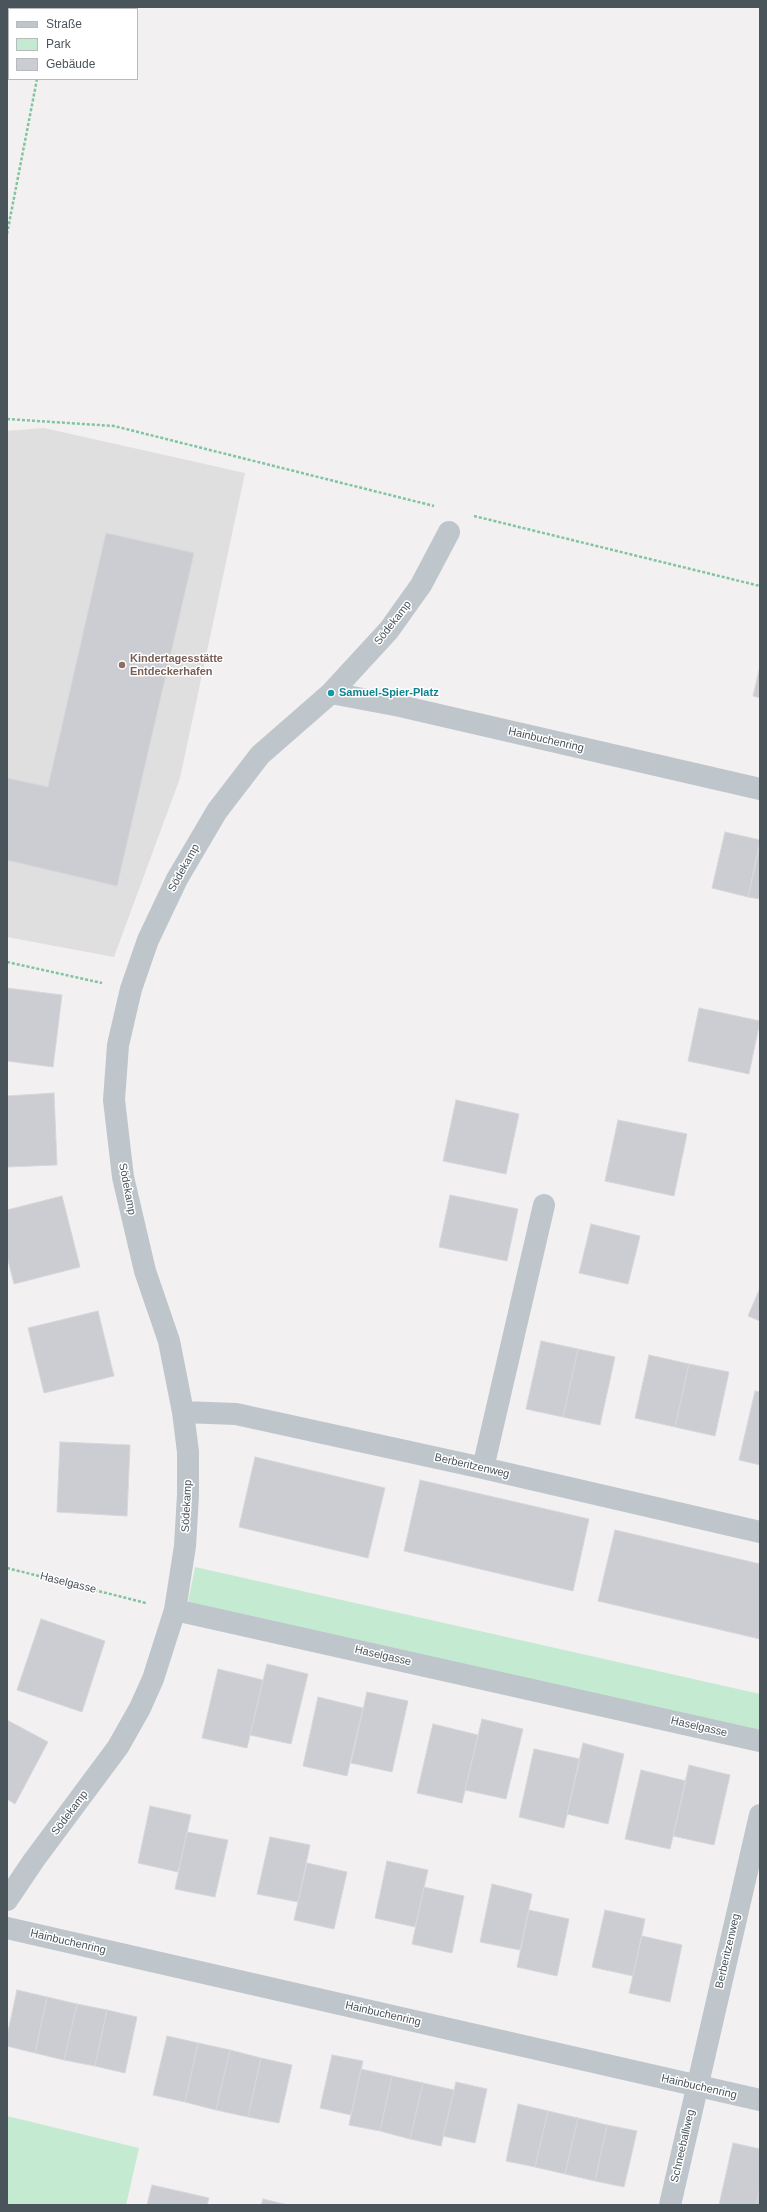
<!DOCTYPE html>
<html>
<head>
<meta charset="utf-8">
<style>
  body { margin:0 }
  #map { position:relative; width:767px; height:2212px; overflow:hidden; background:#f2f0f0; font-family:Arial,sans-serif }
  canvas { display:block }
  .frame { position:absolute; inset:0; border:8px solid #4a545b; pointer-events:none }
  .legend { position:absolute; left:8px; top:8px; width:130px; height:72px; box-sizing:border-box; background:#fff; border:1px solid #b7bbbd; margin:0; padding:5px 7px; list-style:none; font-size:12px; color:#4a545b }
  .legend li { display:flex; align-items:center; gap:8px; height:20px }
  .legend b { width:20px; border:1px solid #b7bbbd }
</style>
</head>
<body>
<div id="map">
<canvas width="767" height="2212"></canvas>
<div class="frame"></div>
<ul class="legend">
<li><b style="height:5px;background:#bec5cb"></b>Straße</li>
<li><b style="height:11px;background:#c5ead2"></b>Park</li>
<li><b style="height:11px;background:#cbcdd2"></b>Gebäude</li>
</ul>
</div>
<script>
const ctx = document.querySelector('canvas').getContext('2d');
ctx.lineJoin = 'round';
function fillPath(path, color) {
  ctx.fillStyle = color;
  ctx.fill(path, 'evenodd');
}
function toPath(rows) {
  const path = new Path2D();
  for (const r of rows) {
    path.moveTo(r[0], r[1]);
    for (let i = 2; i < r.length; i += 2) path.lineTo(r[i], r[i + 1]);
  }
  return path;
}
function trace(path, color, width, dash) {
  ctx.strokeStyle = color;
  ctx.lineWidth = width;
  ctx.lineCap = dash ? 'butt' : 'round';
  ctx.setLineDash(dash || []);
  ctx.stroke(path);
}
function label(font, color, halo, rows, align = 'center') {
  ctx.font = font + ' Arial,sans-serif';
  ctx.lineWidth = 3;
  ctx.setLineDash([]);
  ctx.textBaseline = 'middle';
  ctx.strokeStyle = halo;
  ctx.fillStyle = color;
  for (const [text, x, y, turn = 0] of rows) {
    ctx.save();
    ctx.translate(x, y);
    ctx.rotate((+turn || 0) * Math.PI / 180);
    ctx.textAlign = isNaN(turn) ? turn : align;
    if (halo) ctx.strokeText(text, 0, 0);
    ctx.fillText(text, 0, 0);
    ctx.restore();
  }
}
const education = toPath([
  [44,428,245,473,180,778,114,957,7,937,7,431]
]);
const green = toPath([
  [195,1567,760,1694,760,1735,188,1602],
  [7,2116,139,2148,126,2205,7,2205]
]);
const building = toPath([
  [106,533,194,553,117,886,7,860,7,778,48,787,106,533],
  [760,666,760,698,753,696,760,666],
  [725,832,760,840,748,897,712,888,725,832],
  [760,845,760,899,748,897,760,845],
  [7,988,62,995,53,1067,7,1061,7,988],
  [699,1008,760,1021,749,1074,688,1061,699,1008],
  [54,1093,57,1165,7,1167,7,1096,54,1093],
  [456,1100,519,1114,506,1174,443,1161,456,1100],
  [618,1120,687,1134,674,1196,605,1181,618,1120],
  [450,1195,518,1209,507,1261,439,1247,450,1195],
  [62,1196,80,1267,14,1284,7,1256,7,1210,62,1196],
  [591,1224,640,1236,628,1284,579,1273,591,1224],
  [760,1288,760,1321,748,1316,760,1288],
  [98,1311,114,1376,44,1393,28,1328,98,1311],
  [541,1341,578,1349,563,1417,526,1409,541,1341],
  [578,1349,615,1357,600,1425,563,1417,578,1349],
  [649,1355,689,1364,675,1427,635,1418,649,1355],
  [689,1364,729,1372,715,1436,675,1427,689,1364],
  [755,1391,760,1392,760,1465,739,1460,755,1391],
  [60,1442,130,1445,127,1516,57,1512,60,1442],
  [255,1457,385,1488,368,1558,239,1527,255,1457],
  [420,1480,589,1519,573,1591,404,1551,420,1480],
  [615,1530,760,1564,760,1639,598,1601,615,1530],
  [41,1619,105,1641,82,1712,17,1690,41,1619],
  [267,1664,308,1674,291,1744,250,1735,267,1664],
  [218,1669,263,1680,247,1748,202,1738,218,1669],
  [367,1692,408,1701,392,1772,351,1763,367,1692],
  [318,1697,363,1708,347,1776,303,1766,318,1697],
  [482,1719,523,1729,506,1799,465,1790,482,1719],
  [7,1720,48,1742,15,1804,7,1799,7,1720],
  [433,1724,478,1735,462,1803,417,1793,433,1724],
  [583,1743,624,1754,608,1824,567,1814,583,1743],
  [534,1749,580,1759,564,1828,519,1817,534,1749],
  [689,1765,730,1775,714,1845,673,1836,689,1765],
  [641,1770,686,1781,670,1849,625,1839,641,1770],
  [150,1806,191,1815,178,1872,138,1863,150,1806],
  [187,1832,228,1840,215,1897,175,1889,187,1832],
  [270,1837,310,1845,298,1902,257,1894,270,1837],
  [387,1861,428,1870,415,1927,375,1918,387,1861],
  [307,1863,347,1872,334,1929,294,1920,307,1863],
  [492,1884,532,1894,520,1950,480,1942,492,1884],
  [424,1887,464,1896,452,1953,412,1944,424,1887],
  [529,1910,569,1919,557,1976,517,1967,529,1910],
  [605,1910,645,1919,633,1976,592,1967,605,1910],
  [642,1936,682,1945,670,2002,629,1993,642,1936],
  [17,1990,47,1997,35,2053,7,2046,7,2036,17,1990],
  [47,1997,77,2004,64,2060,35,2053,47,1997],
  [77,2004,107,2010,95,2066,64,2060,77,2004],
  [107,2010,137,2017,125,2073,95,2066,107,2010],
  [167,2036,198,2043,185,2102,153,2095,167,2036],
  [198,2043,230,2050,216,2110,185,2102,198,2043],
  [230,2050,261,2058,248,2117,216,2110,230,2050],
  [332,2055,363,2061,351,2115,320,2108,332,2055],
  [261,2058,292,2065,279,2123,248,2117,261,2058],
  [361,2069,392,2076,380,2131,349,2125,361,2069],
  [392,2076,423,2083,410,2139,380,2131,392,2076],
  [456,2082,487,2089,475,2143,443,2136,456,2082],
  [423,2083,454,2090,441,2146,410,2139,423,2083],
  [518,2104,548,2111,535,2167,506,2161,518,2104],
  [548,2111,578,2118,565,2174,535,2167,548,2111],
  [578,2118,607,2125,595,2181,565,2174,578,2118],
  [607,2125,637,2131,624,2187,595,2181,607,2125],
  [733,2143,760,2149,760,2188,756,2205,719,2205,733,2143],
  [152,2185,209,2198,207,2205,147,2205,152,2185],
  [760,2188,760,2205,756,2205,760,2188],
  [263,2199,288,2205,261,2205,263,2199]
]);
const path = toPath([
  [51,9,51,7],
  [7,234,37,79],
  [7,419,114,426,434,506],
  [474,516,760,586],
  [7,962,102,983],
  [7,1568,146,1603]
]);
const minor = toPath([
  [331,693,400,706,760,789],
  [183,1412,236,1414,483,1468,760,1532],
  [483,1468,544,1205],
  [175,1610,760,1741],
  [7,1900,34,1860,118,1747,140,1708,153,1679,175,1610,185,1546,188,1495,188,1452,183,1412,169,1341,145,1271,123,1177,114,1100,118,1045,131,989,148,940,177,879,217,811,260,755,331,693,389,630,421,585,449,532],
  [7,1928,760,2100],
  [670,2205,760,1815]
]);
const markers = [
  [122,665,4,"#8d6e63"],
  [331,693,4,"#0f9aa8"]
];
const streetNames = [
  ["Södekamp",393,623,-52],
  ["Hainbuchenring",546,740,13],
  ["Södekamp",184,868,-61],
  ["Södekamp",127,1189,79],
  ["Berberitzenweg",472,1466,13],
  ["Södekamp",187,1506,-87],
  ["Haselgasse",68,1583,14],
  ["Haselgasse",383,1656,13],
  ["Haselgasse",699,1727,13],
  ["Södekamp",70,1813,-53],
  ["Hainbuchenring",68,1942,13],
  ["Berberitzenweg",728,1951,-77],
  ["Hainbuchenring",383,2014,13],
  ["Hainbuchenring",699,2087,13],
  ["Schneeballweg",683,2146,-77]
];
const educationNames = [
  ["Kindertagesstätte",130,659],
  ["Entdeckerhafen",130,672]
];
const cultureNames = [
  ["Samuel-Spier-Platz",339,693]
];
fillPath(education, '#e0dfdf');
fillPath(green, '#c5ead2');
fillPath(building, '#cbcdd2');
trace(building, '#d5d7db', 1);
trace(path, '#81c4a0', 2.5, [3, 2]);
trace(minor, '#bec5cb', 22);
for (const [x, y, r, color] of markers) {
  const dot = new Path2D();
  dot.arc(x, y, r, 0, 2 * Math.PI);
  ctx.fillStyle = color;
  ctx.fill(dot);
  trace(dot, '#fff', 1.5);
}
label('11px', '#4a545b', '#fff', streetNames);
label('bold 11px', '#785e54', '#fff', educationNames, 'left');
label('bold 11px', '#0d838f', '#fff', cultureNames, 'left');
</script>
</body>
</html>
